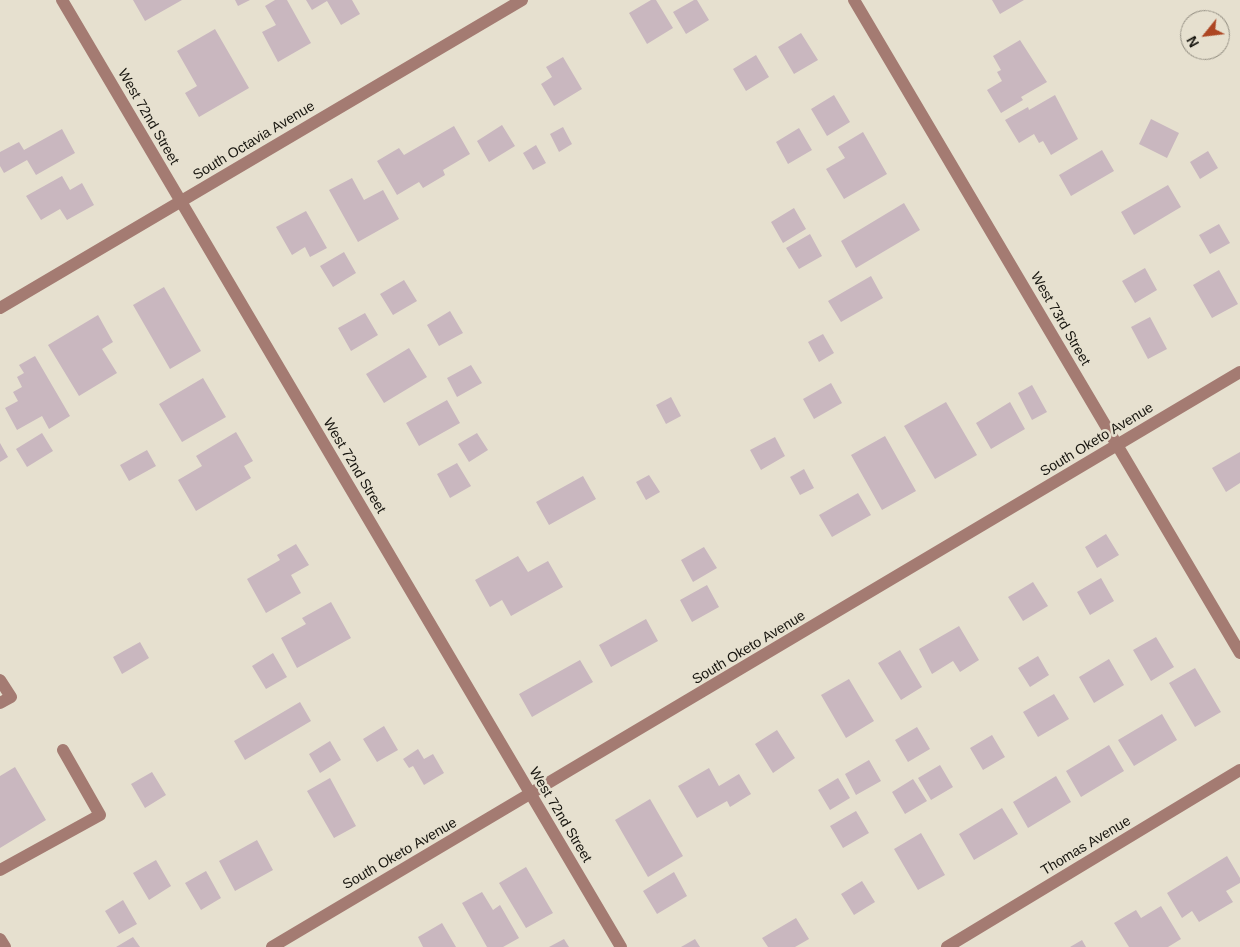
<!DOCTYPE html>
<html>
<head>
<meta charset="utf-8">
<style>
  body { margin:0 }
  #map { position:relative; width:1240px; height:947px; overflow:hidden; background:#e6e0cf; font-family:Arial,sans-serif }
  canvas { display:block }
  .north { position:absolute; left:1180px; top:10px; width:50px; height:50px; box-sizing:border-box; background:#e6e0cf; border:1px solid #938e82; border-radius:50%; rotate:241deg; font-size:14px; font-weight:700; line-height:20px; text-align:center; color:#16140e }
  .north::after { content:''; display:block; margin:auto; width:18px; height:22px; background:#ad4623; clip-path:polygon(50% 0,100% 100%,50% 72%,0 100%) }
</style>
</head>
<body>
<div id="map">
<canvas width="1240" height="947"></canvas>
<div class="north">N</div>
</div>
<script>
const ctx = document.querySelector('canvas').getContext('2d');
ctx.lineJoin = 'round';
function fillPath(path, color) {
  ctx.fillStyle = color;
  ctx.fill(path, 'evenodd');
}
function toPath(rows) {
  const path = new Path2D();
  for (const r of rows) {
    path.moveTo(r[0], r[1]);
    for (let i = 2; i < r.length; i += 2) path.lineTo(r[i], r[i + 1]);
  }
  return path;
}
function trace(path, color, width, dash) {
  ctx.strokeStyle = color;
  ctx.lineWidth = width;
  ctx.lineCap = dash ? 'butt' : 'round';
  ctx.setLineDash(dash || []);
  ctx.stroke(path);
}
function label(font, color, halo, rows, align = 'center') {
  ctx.font = font + ' Arial,sans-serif';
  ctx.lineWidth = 5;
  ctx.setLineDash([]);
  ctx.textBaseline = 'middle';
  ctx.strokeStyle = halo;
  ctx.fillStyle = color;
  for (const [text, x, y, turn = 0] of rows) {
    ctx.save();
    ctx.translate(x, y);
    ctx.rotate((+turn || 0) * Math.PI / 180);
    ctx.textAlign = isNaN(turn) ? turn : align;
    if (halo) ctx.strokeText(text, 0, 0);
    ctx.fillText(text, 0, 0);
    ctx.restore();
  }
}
const building = toPath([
  [133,0,182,0,145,21],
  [235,0,250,0,238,6],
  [275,0,287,0,311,43,278,62,262,32,276,25,265,6],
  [306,0,352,0,360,14,341,25,327,1,312,10],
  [651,0,656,0,673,28,647,44,629,13],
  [694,0,697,0,709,20,686,34,673,12],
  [992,0,1024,0,1000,14],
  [215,29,249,88,199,117,185,93,197,86,177,51],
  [801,33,818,60,794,74,778,47],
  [1020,40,1047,82,1021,97,1023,100,1001,113,987,90,1002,81,997,72,1001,70,993,56],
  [756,55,769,77,746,91,733,69],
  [563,57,582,89,554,106,541,84,552,77,546,67],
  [834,95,850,122,827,136,811,109],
  [1055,95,1078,139,1051,155,1043,141,1039,143,1034,134,1019,143,1005,120,1028,107,1029,110],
  [1151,119,1179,133,1167,158,1139,144],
  [502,125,515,146,489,162,477,141],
  [454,126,470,154,443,170,445,175,423,188,419,182,397,195,377,161,399,148,404,155],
  [563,127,572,144,559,152,550,134],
  [799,128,812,150,788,164,776,142],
  [62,129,75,153,36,175,27,160,4,173,0,166,0,152,19,142,24,150],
  [863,132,887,174,844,199,826,169,845,158,838,147],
  [536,145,546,163,533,170,523,153],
  [1102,150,1114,171,1071,196,1059,175],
  [1208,151,1218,168,1200,179,1190,162],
  [62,176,70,190,82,183,94,205,67,220,60,209,41,220,26,196],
  [352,178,364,200,383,190,399,219,358,242,329,190],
  [1168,185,1181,207,1134,235,1121,212],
  [904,203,920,230,856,268,841,241],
  [794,208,806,229,783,243,771,222],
  [306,211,327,248,310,257,305,247,292,255,276,227],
  [1219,224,1230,243,1210,254,1199,235],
  [810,234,822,256,799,269,786,248],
  [344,252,356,273,333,287,320,266],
  [1145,268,1157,290,1135,303,1122,281],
  [1219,270,1238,304,1212,318,1193,285],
  [871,276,883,298,841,322,828,301],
  [404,280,417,301,393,315,380,294],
  [164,287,201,351,170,369,133,305],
  [450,311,463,333,439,346,427,325],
  [365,313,378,335,351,351,338,328],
  [98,315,113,342,102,349,117,373,79,396,48,345],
  [1150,317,1167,349,1148,359,1131,327],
  [823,334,834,353,819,362,808,342],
  [409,348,427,377,384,403,366,374],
  [35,356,70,416,49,429,42,416,17,430,5,408,18,401,13,392,22,387,17,377,24,373,19,365],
  [471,365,482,383,457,397,447,378],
  [203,378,226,417,182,442,159,404],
  [831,383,842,403,814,419,803,399],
  [1032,385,1047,412,1032,420,1018,393],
  [671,397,681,416,666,424,656,405],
  [447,400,460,423,419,446,406,423],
  [946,402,977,455,935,479,904,426],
  [1010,402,1025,429,991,449,976,423],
  [236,432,253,461,244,466,251,478,196,511,178,480,202,466,196,456],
  [42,433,53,451,27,467,16,449],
  [477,433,488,450,469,462,458,444],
  [885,436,916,491,882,510,851,455],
  [775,437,785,456,761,470,750,450],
  [0,443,8,457,0,462],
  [147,450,156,466,129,481,120,465],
  [1240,452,1240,483,1226,492,1212,468],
  [457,463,471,486,450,498,437,474],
  [804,469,814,488,800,495,790,477],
  [649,475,660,492,646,500,636,482],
  [583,476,596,499,549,525,536,502],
  [858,493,871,515,832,537,819,515],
  [1106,534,1119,555,1097,568,1085,547],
  [296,544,309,565,291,575,301,593,266,613,247,579,280,560,277,555],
  [704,547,717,568,693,582,681,560],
  [518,556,528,572,548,561,563,587,511,616,502,600,490,607,475,580],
  [1101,578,1114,601,1090,615,1077,592],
  [1033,582,1048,606,1023,621,1008,597],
  [707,585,719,607,692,622,680,600],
  [331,602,351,638,297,668,281,638,306,624,302,618],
  [646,619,658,641,611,667,599,645],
  [959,626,979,660,960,672,953,661,932,674,919,649],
  [1156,637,1174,667,1151,681,1133,650],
  [140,642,149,658,122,674,113,657],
  [900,650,922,687,901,700,878,663],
  [273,653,287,677,266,689,252,666],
  [1038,656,1049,675,1030,687,1018,668],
  [1109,659,1124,685,1094,703,1079,677],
  [580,660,593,682,532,717,519,694],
  [1195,668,1221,712,1195,727,1169,683],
  [849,679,874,721,846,738,821,695],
  [1054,694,1069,719,1038,737,1023,712],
  [300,702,311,721,245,760,234,741],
  [1162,714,1177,740,1134,766,1118,740],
  [384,726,398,750,377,762,363,739],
  [917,727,930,749,908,762,895,740],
  [777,730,795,758,773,773,755,744],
  [992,735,1005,757,983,770,970,748],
  [330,741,341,760,320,773,309,754],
  [1109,745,1124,771,1081,797,1066,771],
  [418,749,424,759,433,754,444,773,424,785,413,766,409,768,403,759],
  [869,760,881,781,856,795,845,774],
  [940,765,953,787,931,800,918,778],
  [15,767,46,820,0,848,0,776],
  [709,768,719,786,739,774,751,794,730,807,727,801,697,818,678,786],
  [152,772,166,795,145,808,131,784],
  [1056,776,1071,802,1028,828,1013,802],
  [330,778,356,826,334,838,307,791],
  [838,778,850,798,830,810,818,790],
  [913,779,927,801,905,814,892,792],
  [650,799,683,856,648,877,615,820],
  [1002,808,1018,834,974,860,959,834],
  [856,811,869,833,843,848,830,826],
  [921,833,945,875,918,890,894,849],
  [257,840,273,870,235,891,219,861],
  [1227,856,1240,878,1240,883,1226,891,1233,902,1199,922,1192,911,1182,918,1167,893],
  [156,860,171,886,149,900,133,873],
  [526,867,553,913,526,928,499,883],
  [206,871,221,898,201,910,185,883],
  [674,872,687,896,657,914,643,891],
  [862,881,875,902,854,915,841,894],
  [482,892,493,910,500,905,519,938,503,947,487,947,462,903],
  [123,900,137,924,119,934,105,911],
  [1161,906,1181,939,1168,947,1129,947,1114,923,1136,910,1141,918],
  [796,918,809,939,795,947,768,947,762,938],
  [442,923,456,947,423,947,418,937],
  [133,937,140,947,116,947],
  [564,939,569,947,549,947],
  [695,939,700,947,681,947],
  [1082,940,1086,947,1070,947]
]);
const minor = toPath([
  [62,0,621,947],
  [854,0,1240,653],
  [0,308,522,0],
  [0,680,11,697,0,703],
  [0,870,100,815,63,750],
  [0,939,5,947],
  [272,947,1240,372],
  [947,947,1240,770]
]);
const streetNames = [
  ["West 72nd Street",148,117,60],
  ["South Octavia Avenue",254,141,-31],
  ["West 73rd Street",1060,319,60],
  ["South Oketo Avenue",1097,440,-31],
  ["West 72nd Street",354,466,59],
  ["South Oketo Avenue",749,648,-31],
  ["West 72nd Street",560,815,59],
  ["Thomas Avenue",1086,846,-31],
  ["South Oketo Avenue",400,854,-30]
];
fillPath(building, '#c9b7bf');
trace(minor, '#a47b72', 12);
label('14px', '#16140e', '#e6e0cf', streetNames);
</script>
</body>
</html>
